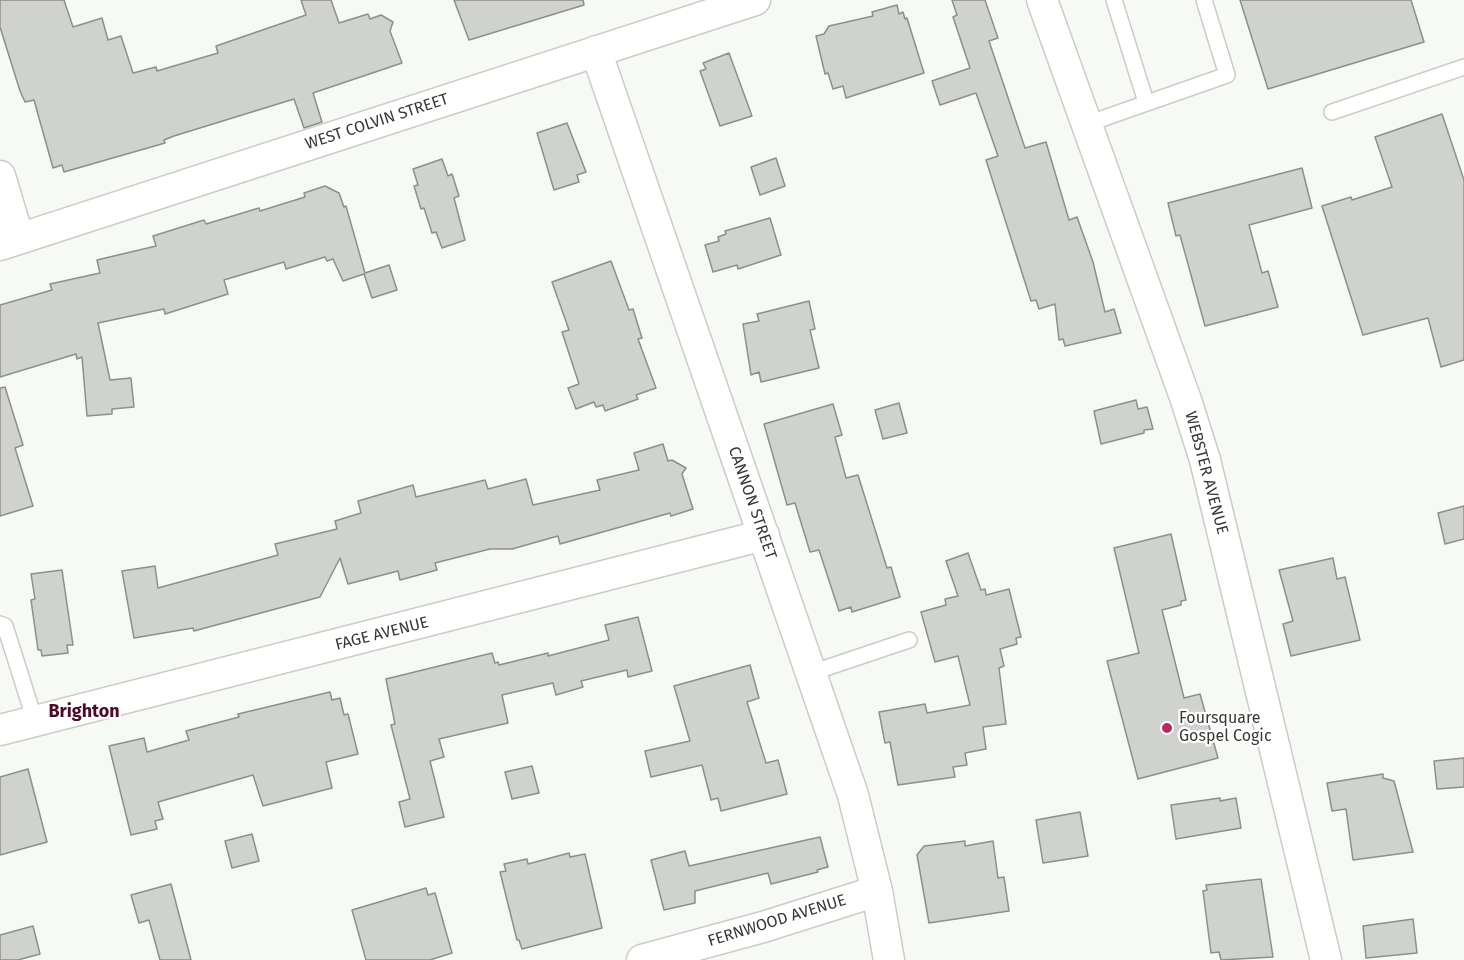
<!DOCTYPE html>
<html>
<head>
<meta charset="utf-8">
<style>
  body { margin:0 }
  canvas { display:block; background:#f7faf4 }
</style>
</head>
<body>
<canvas width="1464" height="960"></canvas>
<script>
const ctx = document.querySelector('canvas').getContext('2d');
ctx.lineJoin = 'round';
function fillPath(path, color) {
  ctx.fillStyle = color;
  ctx.fill(path, 'evenodd');
}
function toPath(rows) {
  const path = new Path2D();
  for (const r of rows) {
    path.moveTo(r[0], r[1]);
    for (let i = 2; i < r.length; i += 2) path.lineTo(r[i], r[i + 1]);
  }
  return path;
}
function trace(path, color, width, dash) {
  ctx.strokeStyle = color;
  ctx.lineWidth = width;
  ctx.lineCap = dash ? 'butt' : 'round';
  ctx.setLineDash(dash || []);
  ctx.stroke(path);
}
function label(font, color, halo, rows, align = 'center') {
  ctx.font = font + ' "Fira Sans",sans-serif';
  ctx.lineWidth = 4.5;
  ctx.setLineDash([]);
  ctx.textBaseline = 'middle';
  ctx.strokeStyle = halo;
  ctx.fillStyle = color;
  for (const [text, x, y, turn = 0] of rows) {
    ctx.save();
    ctx.translate(x, y);
    ctx.rotate((+turn || 0) * Math.PI / 180);
    ctx.textAlign = isNaN(turn) ? turn : align;
    if (halo) ctx.strokeText(text, 0, 0);
    ctx.fillText(text, 0, 0);
    ctx.restore();
  }
}
const building = toPath([
  [0,0,64,0,73,27,102,18,108,40,121,36,133,73,156,67,157,71,218,53,216,46,306,15,301,0,331,0,339,23,368,14,370,19,381,15,393,22,390,31,402,63,313,93,322,122,304,128,294,99,174,136,164,140,165,143,64,172,62,165,53,168,34,100,25,102,20,91,0,27,0,0],
  [454,0,583,0,584,5,469,40,454,0],
  [952,0,985,0,998,38,989,41,1025,148,1046,142,1069,220,1077,217,1093,262,1105,312,1114,309,1121,333,1065,346,1063,339,1059,340,1055,304,1039,309,1036,300,1031,301,986,160,998,156,976,93,940,105,932,81,970,68,953,17,957,15,952,0],
  [1240,0,1411,0,1424,42,1268,89,1240,0],
  [897,5,899,14,903,12,905,19,907,18,924,73,846,98,843,86,833,89,828,73,825,74,816,36,824,34,829,26,873,16,872,12,897,5],
  [729,53,752,116,720,126,700,71,706,69,703,63,729,53],
  [1442,114,1464,180,1464,360,1441,367,1428,318,1363,335,1322,206,1351,197,1352,200,1392,187,1375,137,1442,114],
  [567,123,586,172,577,175,579,182,554,190,537,133,567,123],
  [776,158,785,186,760,195,751,167,776,158],
  [442,159,448,176,452,174,459,196,454,198,465,240,442,248,436,232,432,233,424,208,421,209,414,186,418,185,413,169,442,159],
  [1302,168,1312,208,1249,225,1262,273,1268,271,1278,307,1205,326,1180,235,1176,236,1168,203,1302,168],
  [325,186,339,193,344,207,346,206,365,273,389,265,397,290,372,298,364,274,343,281,333,259,327,261,325,257,286,269,284,262,224,280,228,294,165,314,164,309,98,323,110,380,131,378,134,407,112,409,112,414,87,416,82,357,77,359,76,354,0,377,0,305,52,290,50,284,100,273,97,260,156,246,153,236,204,220,206,224,259,208,260,211,305,197,304,193,325,186],
  [770,218,781,255,738,269,737,265,713,272,705,245,719,241,718,237,726,234,725,231,770,218],
  [611,261,629,310,633,309,642,338,638,339,656,388,636,395,638,399,605,411,603,405,596,407,594,402,576,409,568,388,579,384,562,332,569,330,552,282,611,261],
  [809,301,815,329,810,330,819,368,761,382,759,372,751,375,743,324,759,321,757,314,809,301],
  [5,387,23,445,15,448,33,506,0,516,0,388,5,387],
  [1136,400,1138,409,1147,407,1153,429,1144,430,1144,433,1101,444,1094,411,1136,400],
  [899,403,907,433,883,439,875,410,899,403],
  [833,404,842,435,835,437,846,478,858,475,887,568,891,567,900,597,852,612,851,607,839,611,820,553,819,550,810,552,795,503,787,505,764,424,833,404],
  [663,444,668,461,672,460,686,468,682,474,693,509,671,516,670,513,560,544,558,536,512,549,490,549,435,563,437,570,400,580,398,571,348,584,340,558,320,597,194,631,193,628,134,638,122,571,155,566,158,588,278,555,275,544,337,529,335,521,361,513,358,501,413,485,416,497,485,480,488,489,526,479,533,505,600,490,597,480,639,470,634,453,663,444],
  [1464,506,1464,539,1445,544,1438,513,1464,506],
  [1171,534,1186,600,1181,601,1181,605,1162,610,1184,698,1200,694,1218,758,1138,779,1107,661,1139,653,1114,548,1171,534],
  [968,553,981,590,985,589,986,595,1009,589,1021,637,1016,638,1017,644,1000,649,1004,666,999,668,1006,724,983,727,986,749,965,753,967,765,953,767,955,777,898,785,890,742,885,743,879,712,925,704,927,713,970,705,958,656,935,662,921,612,946,605,945,599,958,596,946,561,968,553],
  [1333,558,1337,579,1345,577,1360,640,1291,656,1283,624,1293,621,1279,570,1333,558],
  [62,570,73,645,67,645,68,653,42,656,41,650,38,650,31,600,35,599,31,574,62,570],
  [638,617,652,671,628,677,627,670,581,681,583,687,556,695,553,683,502,695,508,723,439,739,444,757,430,761,444,817,405,827,399,802,410,799,391,725,395,724,386,679,492,653,495,663,498,662,499,665,548,653,548,656,609,640,605,625,638,617],
  [750,665,759,698,747,702,766,763,778,760,787,794,721,811,718,798,711,800,702,765,651,777,645,751,690,741,674,686,750,665],
  [330,692,332,700,340,698,344,715,348,714,358,754,326,762,332,788,263,806,253,775,158,802,163,819,155,821,157,829,131,835,109,746,144,738,147,752,189,740,186,731,239,717,238,714,330,692],
  [1464,758,1464,787,1437,789,1434,761,1464,758],
  [532,766,539,793,512,799,505,772,532,766],
  [28,769,47,842,0,855,0,777,28,769],
  [1383,774,1383,778,1394,781,1413,852,1353,860,1346,809,1332,811,1327,783,1383,774],
  [1220,798,1220,801,1236,798,1241,828,1176,839,1171,805,1220,798],
  [1080,812,1088,856,1043,863,1036,820,1080,812],
  [252,834,259,861,232,868,225,841,252,834],
  [820,837,828,867,817,870,818,872,771,884,768,873,695,891,695,903,664,910,651,860,685,851,689,866,820,837],
  [965,841,965,846,993,841,998,878,1004,877,1009,911,929,923,917,855,924,846,965,841],
  [569,853,570,857,585,854,602,928,522,949,519,940,517,940,500,872,506,871,504,864,527,859,528,864,569,853],
  [1261,879,1273,957,1221,960,1219,952,1211,953,1203,891,1207,890,1206,885,1261,879],
  [171,884,191,960,160,960,149,920,139,923,131,895,171,884],
  [426,888,428,895,435,893,452,953,430,960,366,960,352,910,426,888],
  [1413,919,1417,953,1366,958,1363,926,1413,919],
  [33,926,40,954,18,960,0,960,0,935,33,926]
]);
const service = toPath([
  [1114,0,1146,102],
  [1332,112,1464,67],
  [1087,124,1227,75,1204,0],
  [0,624,5,626,35,721],
  [811,673,909,640]
]);
const minor = toPath([
  [1042,0,1186,400,1205,460,1326,960],
  [596,51,853,795,877,891,889,960],
  [0,176,19,239],
  [0,245,755,0],
  [0,730,764,535],
  [642,960,763,927,877,891]
]);
const markers = [
  [1167,728,6,"#b62a64"]
];
const streetNames = [
  ["WEST COLVIN STREET",377,122,-18],
  ["WEBSTER AVENUE",1206,473,75],
  ["CANNON STREET",752,503,71],
  ["FAGE AVENUE",382,634,-14],
  ["FERNWOOD AVENUE",777,921,-17]
];
const poiNames = [
  ["Foursquare",1179,719],
  ["Gospel Cogic",1179,737]
];
const neighbourhoodNames = [
  ["Brighton",84,712]
];
fillPath(building, '#d0d3cd');
trace(building, '#8d8f8a', 1.5);
trace(service, '#cacdc7', 18);
trace(minor, '#cacdc7', 33);
trace(service, '#fff', 15);
trace(minor, '#fff', 30);
for (const [x, y, r, color] of markers) {
  const dot = new Path2D();
  dot.arc(x, y, r, 0, 2 * Math.PI);
  ctx.fillStyle = color;
  ctx.fill(dot);
  trace(dot, '#fff', 2);
}
label('16px', '#373836', '#fff', streetNames);
label('16px', '#373836', '#fff', poiNames, 'left');
label('bold 18px', '#4d0926', '#fff', neighbourhoodNames);
</script>
</body>
</html>
